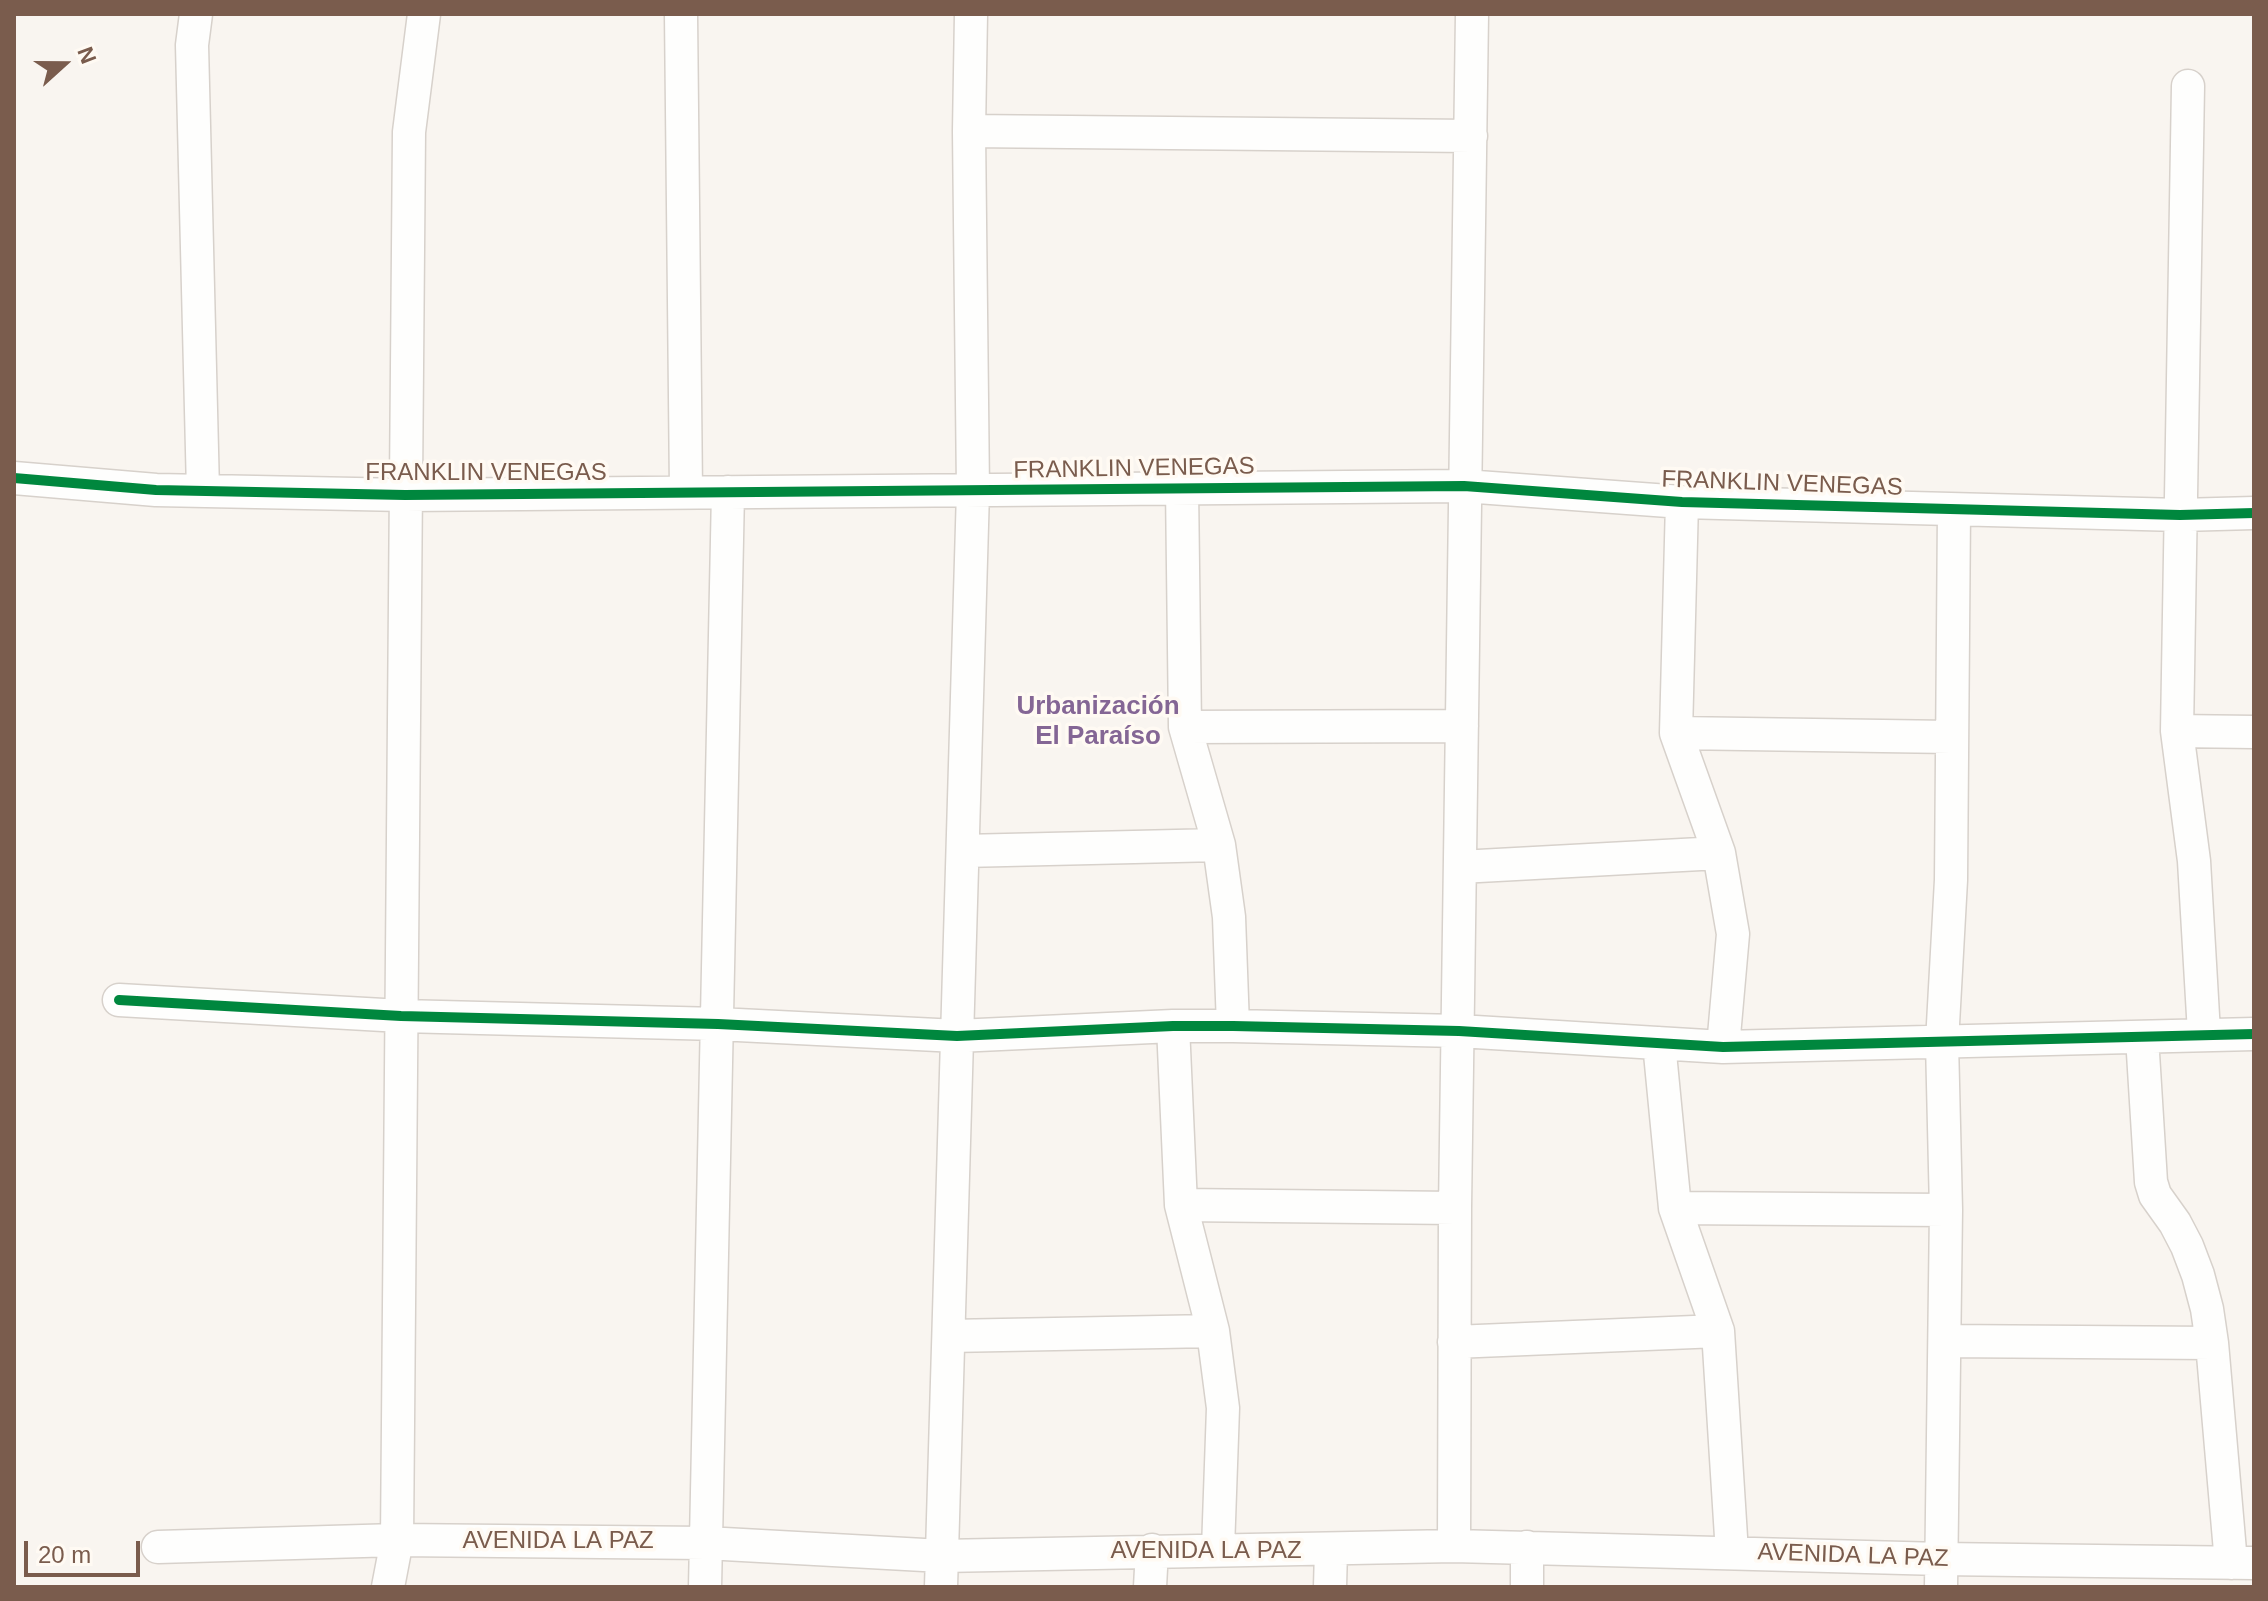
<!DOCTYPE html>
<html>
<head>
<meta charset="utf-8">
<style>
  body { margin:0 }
  #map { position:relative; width:2268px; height:1601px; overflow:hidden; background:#f9f5f0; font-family:Helvetica,sans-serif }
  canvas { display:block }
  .frame { position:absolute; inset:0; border:16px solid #7a5c4d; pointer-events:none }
  .north { position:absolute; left:24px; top:24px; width:80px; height:80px; -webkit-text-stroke:6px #fffaf3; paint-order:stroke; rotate:69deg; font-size:22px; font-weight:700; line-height:32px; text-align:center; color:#7a5c4d }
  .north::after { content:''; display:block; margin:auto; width:28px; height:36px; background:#7a5c4d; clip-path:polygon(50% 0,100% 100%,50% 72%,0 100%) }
  .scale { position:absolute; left:24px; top:1541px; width:116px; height:36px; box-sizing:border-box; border:4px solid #7a5c4d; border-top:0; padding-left:10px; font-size:24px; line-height:28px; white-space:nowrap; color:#7a5c4d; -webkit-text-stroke:6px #fffaf3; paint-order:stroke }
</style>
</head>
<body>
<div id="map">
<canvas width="2268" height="1601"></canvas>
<div class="frame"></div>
<div class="north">N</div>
<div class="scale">20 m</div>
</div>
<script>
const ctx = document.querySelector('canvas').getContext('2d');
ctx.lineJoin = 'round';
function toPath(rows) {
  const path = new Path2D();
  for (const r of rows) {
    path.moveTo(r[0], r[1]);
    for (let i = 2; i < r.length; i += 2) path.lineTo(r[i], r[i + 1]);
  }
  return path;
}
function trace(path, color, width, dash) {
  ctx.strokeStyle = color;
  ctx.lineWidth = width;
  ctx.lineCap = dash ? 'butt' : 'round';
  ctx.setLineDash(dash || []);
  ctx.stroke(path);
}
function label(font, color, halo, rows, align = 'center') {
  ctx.font = font + ' Helvetica,sans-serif';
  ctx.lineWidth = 7;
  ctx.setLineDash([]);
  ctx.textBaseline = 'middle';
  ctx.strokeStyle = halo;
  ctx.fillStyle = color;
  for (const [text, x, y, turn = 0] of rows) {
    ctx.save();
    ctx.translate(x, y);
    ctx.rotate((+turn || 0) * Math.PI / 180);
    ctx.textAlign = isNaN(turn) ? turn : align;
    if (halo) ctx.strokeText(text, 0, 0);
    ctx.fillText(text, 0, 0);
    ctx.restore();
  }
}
const street = toPath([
  [196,14,192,45,203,491],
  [681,14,686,491],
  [2188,86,2177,731,2194,861,2204,1033],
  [969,131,1471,136],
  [14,478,156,490,405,495,1464,486,1682,502,2180,515,2254,513],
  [1182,487,1185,727,1219,845],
  [1682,502,1676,733,1719,853],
  [1185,727,1462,726],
  [2177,731,2254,732],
  [1676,733,1951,737],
  [963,851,1219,845,1229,917,1233,1026],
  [1460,867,1719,853,1733,934,1723,1047],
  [119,1000,401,1016,718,1024,957,1036,1173,1026,1233,1026,1459,1031,1723,1047,2254,1034],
  [1173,1026,1181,1205,1213,1331],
  [2142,1037,2151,1182,2155,1195,2175,1223,2187,1246,2198,1275,2207,1309,2212,1343],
  [1659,1043,1675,1208,1718,1331],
  [1181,1205,1455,1208],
  [1675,1208,1946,1210],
  [949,1336,1213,1331,1223,1408,1218,1549],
  [1945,1341,2212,1343,2231,1563],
  [1454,1342,1718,1331,1732,1553],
  [1454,1546,1455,1208,1472,14],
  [158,1547,397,1540,706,1543,942,1556,1454,1546,1941,1559,2254,1563],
  [388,1587,397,1540,409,132,424,14],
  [705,1587,728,492],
  [941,1587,973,491,969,131,971,14],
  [1150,1587,1152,1550],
  [1330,1587,1331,1550],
  [1527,1587,1527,1547],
  [1941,1587,1946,1210,1942,1042,1951,880,1954,510]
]);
const cycleway = toPath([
  [14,478,156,490,405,495,1464,486,1682,502,2180,515,2254,513],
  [119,1000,401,1016,718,1024,957,1036,1173,1026,1233,1026,1459,1031,1723,1047,2254,1034]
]);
const streetNames = [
  ["FRANKLIN VENEGAS",1134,469,-1],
  ["FRANKLIN VENEGAS",486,473],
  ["FRANKLIN VENEGAS",1782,484,2],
  ["AVENIDA LA PAZ",558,1541],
  ["AVENIDA LA PAZ",1206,1551],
  ["AVENIDA LA PAZ",1853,1556,2]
];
const neighbourhoodNames = [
  ["Urbanización",1098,707],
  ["El Paraíso",1098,737]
];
trace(street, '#d7d1cb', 35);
trace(street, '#fefefd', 32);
trace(cycleway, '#00873e', 10);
label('24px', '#7a5c4d', '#fffaf3', streetNames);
label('bold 26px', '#846695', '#fffaf3', neighbourhoodNames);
</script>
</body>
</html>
